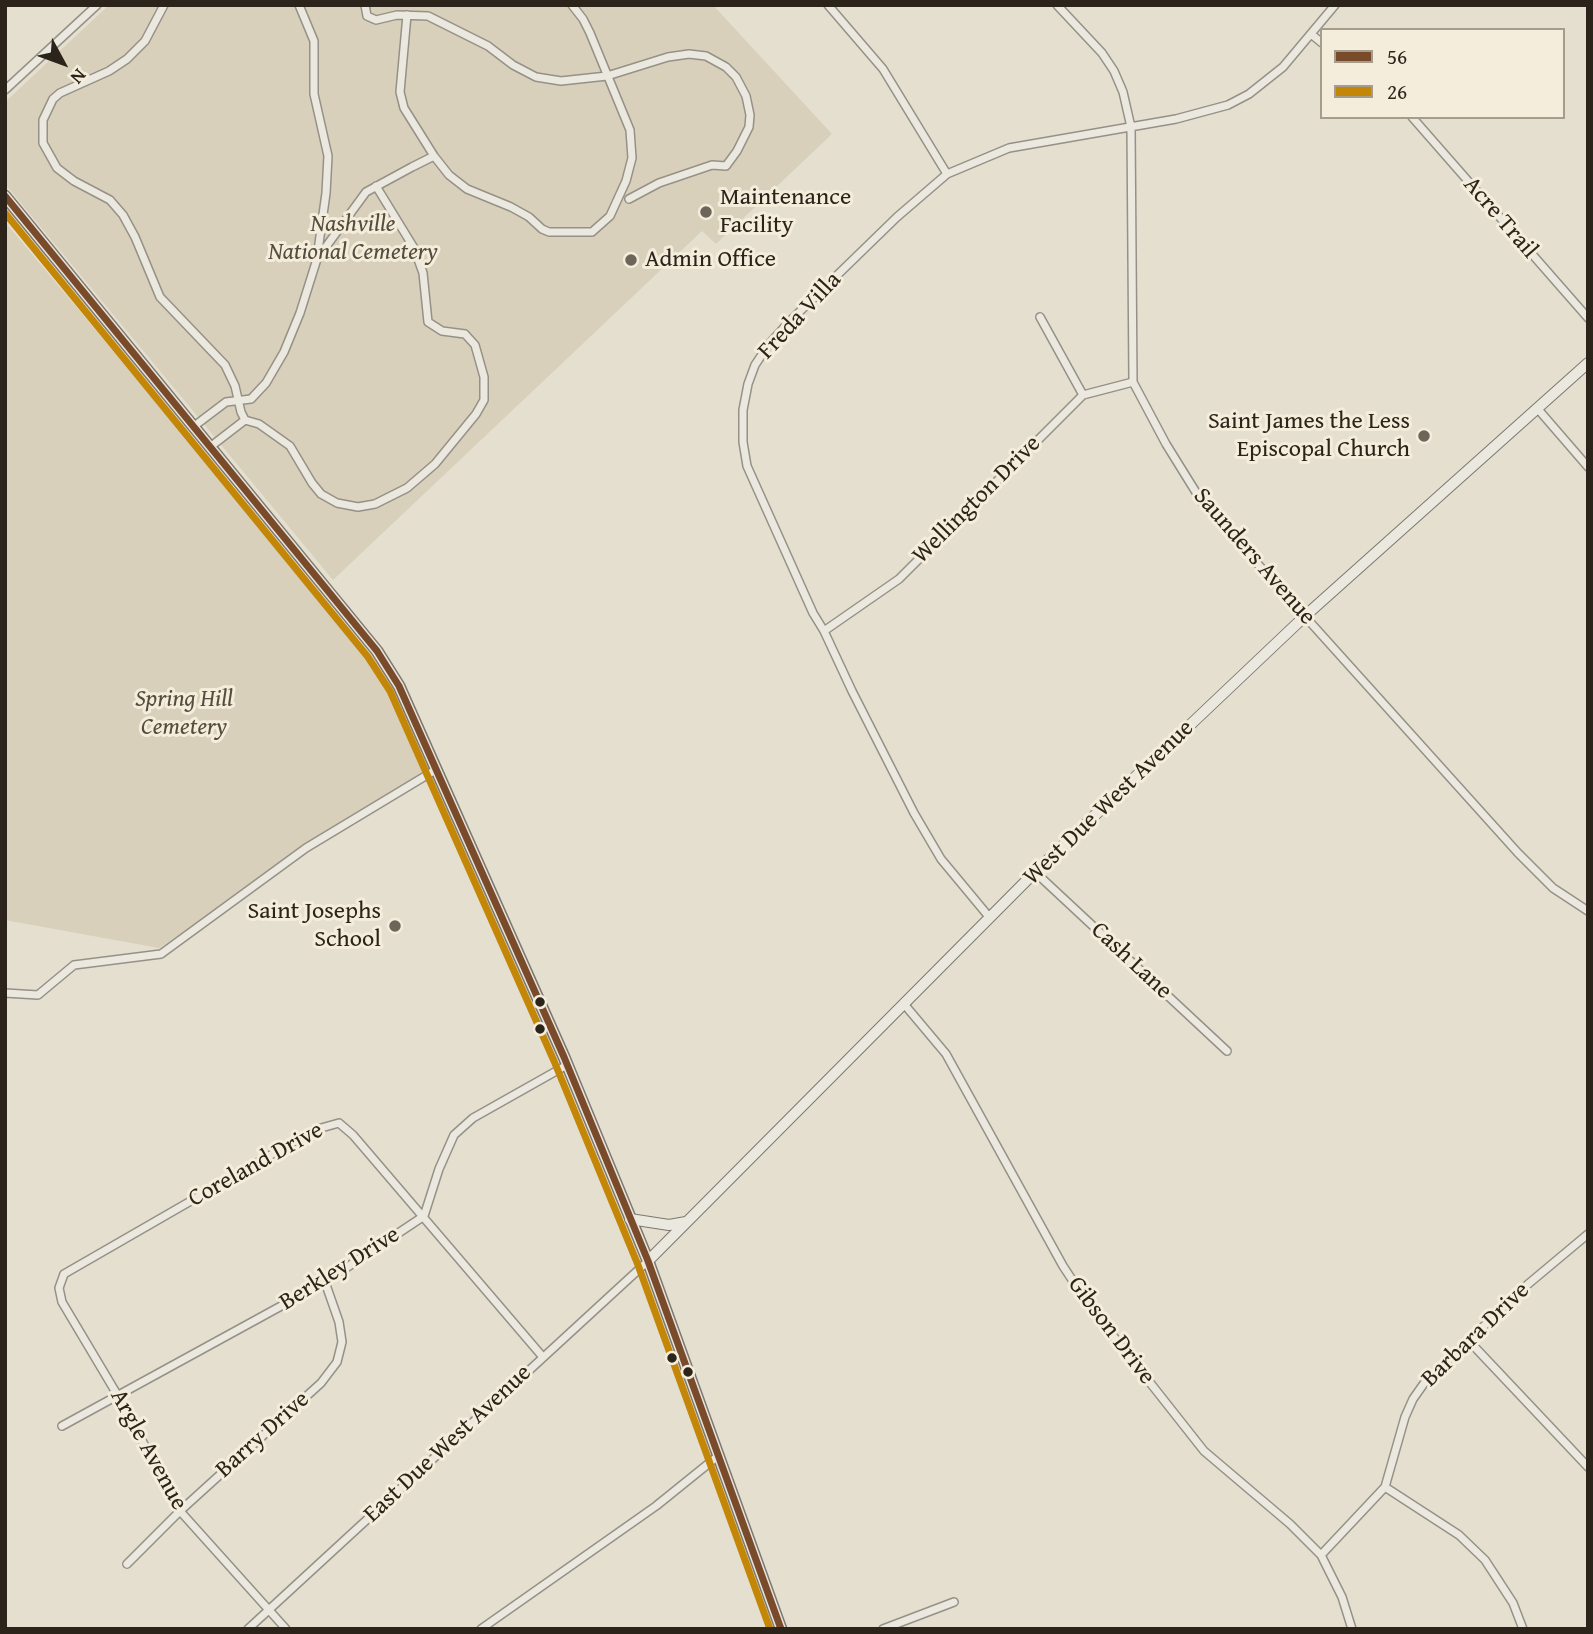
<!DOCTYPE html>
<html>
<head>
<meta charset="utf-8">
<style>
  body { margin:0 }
  #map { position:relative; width:1593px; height:1634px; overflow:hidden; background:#e5dfd0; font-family:"Gentium Book Plus",serif }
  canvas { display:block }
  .frame { position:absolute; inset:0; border:7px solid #2c241a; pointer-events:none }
  .legend { position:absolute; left:1320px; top:28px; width:245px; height:91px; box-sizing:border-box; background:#f4eddb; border:2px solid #a49d8e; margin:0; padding:9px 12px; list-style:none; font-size:21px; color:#2c241a }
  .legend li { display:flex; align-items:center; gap:14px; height:35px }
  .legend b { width:35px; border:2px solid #a49d8e }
  .north { position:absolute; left:28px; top:28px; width:70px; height:70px; -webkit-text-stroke:5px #f4eddb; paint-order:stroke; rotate:131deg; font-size:19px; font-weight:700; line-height:28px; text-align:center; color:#2c241a }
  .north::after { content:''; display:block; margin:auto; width:24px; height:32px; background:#2c241a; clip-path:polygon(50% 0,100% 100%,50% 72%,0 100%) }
</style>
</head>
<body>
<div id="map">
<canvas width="1593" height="1634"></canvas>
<div class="frame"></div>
<ul class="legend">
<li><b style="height:9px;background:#7a4b2a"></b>56</li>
<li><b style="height:9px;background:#c48606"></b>26</li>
</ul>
<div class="north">N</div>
</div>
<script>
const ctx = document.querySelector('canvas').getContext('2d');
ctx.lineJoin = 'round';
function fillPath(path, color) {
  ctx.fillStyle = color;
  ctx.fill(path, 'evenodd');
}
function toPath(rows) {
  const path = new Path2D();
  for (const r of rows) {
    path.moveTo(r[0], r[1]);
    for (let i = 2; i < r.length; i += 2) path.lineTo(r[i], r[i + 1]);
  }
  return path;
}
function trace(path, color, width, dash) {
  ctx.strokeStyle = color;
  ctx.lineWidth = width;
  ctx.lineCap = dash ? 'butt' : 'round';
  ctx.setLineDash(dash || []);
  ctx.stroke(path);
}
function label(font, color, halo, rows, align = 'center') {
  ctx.font = font + ' "Gentium Book Plus",serif';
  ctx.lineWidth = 6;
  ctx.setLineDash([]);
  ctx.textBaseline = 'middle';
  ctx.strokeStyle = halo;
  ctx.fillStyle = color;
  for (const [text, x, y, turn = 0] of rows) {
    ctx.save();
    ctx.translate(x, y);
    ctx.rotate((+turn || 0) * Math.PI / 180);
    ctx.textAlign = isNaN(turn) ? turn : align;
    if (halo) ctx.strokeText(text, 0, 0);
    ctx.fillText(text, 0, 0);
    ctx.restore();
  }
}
const green = toPath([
  [109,5,713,5,832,134,716,244,702,231,333,580,5,184,5,102],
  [5,222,368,655,429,769,159,948,5,920]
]);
const street = toPath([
  [164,5,145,41,127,59,109,71,60,93,53,99,43,120,43,143,57,168,74,181,110,200,123,215,135,237,160,297,225,365,235,386,241,412,245,420,259,424,290,446,312,483,321,494,337,503,358,507,375,504,407,488,435,464,476,414,484,400,484,377,475,345,465,334,442,331,428,322,423,273,414,248,376,186],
  [299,5,314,41,314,94,328,156,326,193,317,258],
  [365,5,367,16,376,20,397,15,428,16,488,46,513,65,536,77,561,81,607,76,668,57,689,54,706,56,726,67,736,77,746,96,750,115,749,127,737,151,726,166,712,165,659,183,629,199],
  [828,5,883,69,947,174],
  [1057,5,1102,53,1114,71,1123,92,1131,127,1133,382,1166,444,1202,502,1518,853,1553,888,1588,911],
  [407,15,400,92,404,108,434,156],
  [1311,34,1322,43],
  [5,90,97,5],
  [1412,117,1588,318],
  [1040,317,1083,395],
  [1537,408,1588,467],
  [193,427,226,402,251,399,266,383,284,352,300,313,317,259,366,192,412,167,434,156,449,175,467,189,511,207,529,217,542,229,549,232,592,232,610,216,626,181,632,158,630,130,590,33,583,19,572,5],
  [210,447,245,420],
  [824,631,899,579,1083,395,1133,382],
  [1035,872,1227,1051],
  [990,918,941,859,914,813,852,691,824,631,813,613,747,466,743,442,743,410,748,384,755,365,769,344,789,322,897,217,947,174,1009,148,1176,119,1228,105,1249,94,1283,67,1335,5],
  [5,993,38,995,74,965,161,954,306,848,437,769],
  [904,1004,946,1054,1063,1266,1088,1304,1204,1451,1290,1524,1321,1555,1342,1597,1352,1629],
  [1469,1341,1588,1467],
  [62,1426,325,1282,424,1216,439,1169,454,1135,473,1118,567,1065],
  [1385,1487,1459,1535,1485,1560,1513,1603,1523,1629],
  [1321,1555,1385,1487,1405,1417,1413,1399,1425,1382,1527,1285,1588,1234],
  [127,1564,180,1511,321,1383,337,1362,342,1342,339,1322,325,1282],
  [248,1629,648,1261],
  [286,1629,180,1511,118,1396,62,1302,59,1288,64,1274,314,1130,339,1123,353,1135,542,1356],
  [481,1629,656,1506,718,1456],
  [883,1629,954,1602]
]);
const secondary = toPath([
  [630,1219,669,1225,686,1222],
  [648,1261,1035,872,1305,616,1588,363]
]);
const primary = toPath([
  [5,196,377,651,399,686,564,1057,648,1261,781,1629]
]);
const bus1 = toPath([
  [5,196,377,651,399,686,564,1057,648,1261,781,1629]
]);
const bus2 = toPath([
  [5,213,368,657,390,691,554,1061,638,1265,770,1629]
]);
const markers = [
  [706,212,7,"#6d655a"],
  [631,260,7,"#6d655a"],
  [1424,436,7,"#6d655a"],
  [395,926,7,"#6d655a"],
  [540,1002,6,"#2c241a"],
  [540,1029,6,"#2c241a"],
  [672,1358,6,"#2c241a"],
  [688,1372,6,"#2c241a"]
];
const poiNames = [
  ["Maintenance",720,198],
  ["Facility",720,226],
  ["Admin Office",645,260],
  ["Saint James the Less",1410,422,"right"],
  ["Episcopal Church",1410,450,"right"],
  ["Saint Josephs",381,912,"right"],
  ["School",381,940,"right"]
];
const streetNames = [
  ["Acre Trail",1500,218,49],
  ["Freda Villa",800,316,-47],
  ["Wellington Drive",977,500,-45],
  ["Saunders Avenue",1254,557,49],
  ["West Due West Avenue",1109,803,-44],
  ["Cash Lane",1131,961,43],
  ["Coreland Drive",256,1165,-29],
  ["Berkley Drive",340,1269,-32],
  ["Gibson Drive",1111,1331,53],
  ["Barbara Drive",1476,1335,-44],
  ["Barry Drive",263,1435,-42],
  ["East Due West Avenue",448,1444,-43],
  ["Argle Avenue",148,1450,61]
];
const parkNames = [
  ["Nashville",353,225],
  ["National Cemetery",353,253],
  ["Spring Hill",184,700],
  ["Cemetery",184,728]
];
fillPath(green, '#d8d0bb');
trace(street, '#969187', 10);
trace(secondary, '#7c786f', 12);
trace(primary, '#7c786f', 13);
trace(street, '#ebe8e0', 7);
trace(secondary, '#ebe8e0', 10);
trace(primary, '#e8e4db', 10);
trace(bus1, '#7a4b2a', 7);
trace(bus2, '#c48606', 7);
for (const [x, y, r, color] of markers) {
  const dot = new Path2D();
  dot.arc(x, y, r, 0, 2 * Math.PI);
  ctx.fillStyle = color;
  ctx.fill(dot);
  trace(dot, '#f4eddb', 2.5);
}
label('24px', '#2c241a', '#f4eddb', poiNames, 'left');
label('24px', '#2c241a', '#f4eddb', streetNames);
label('italic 24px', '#544c3e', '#f4eddb', parkNames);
</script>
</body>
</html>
